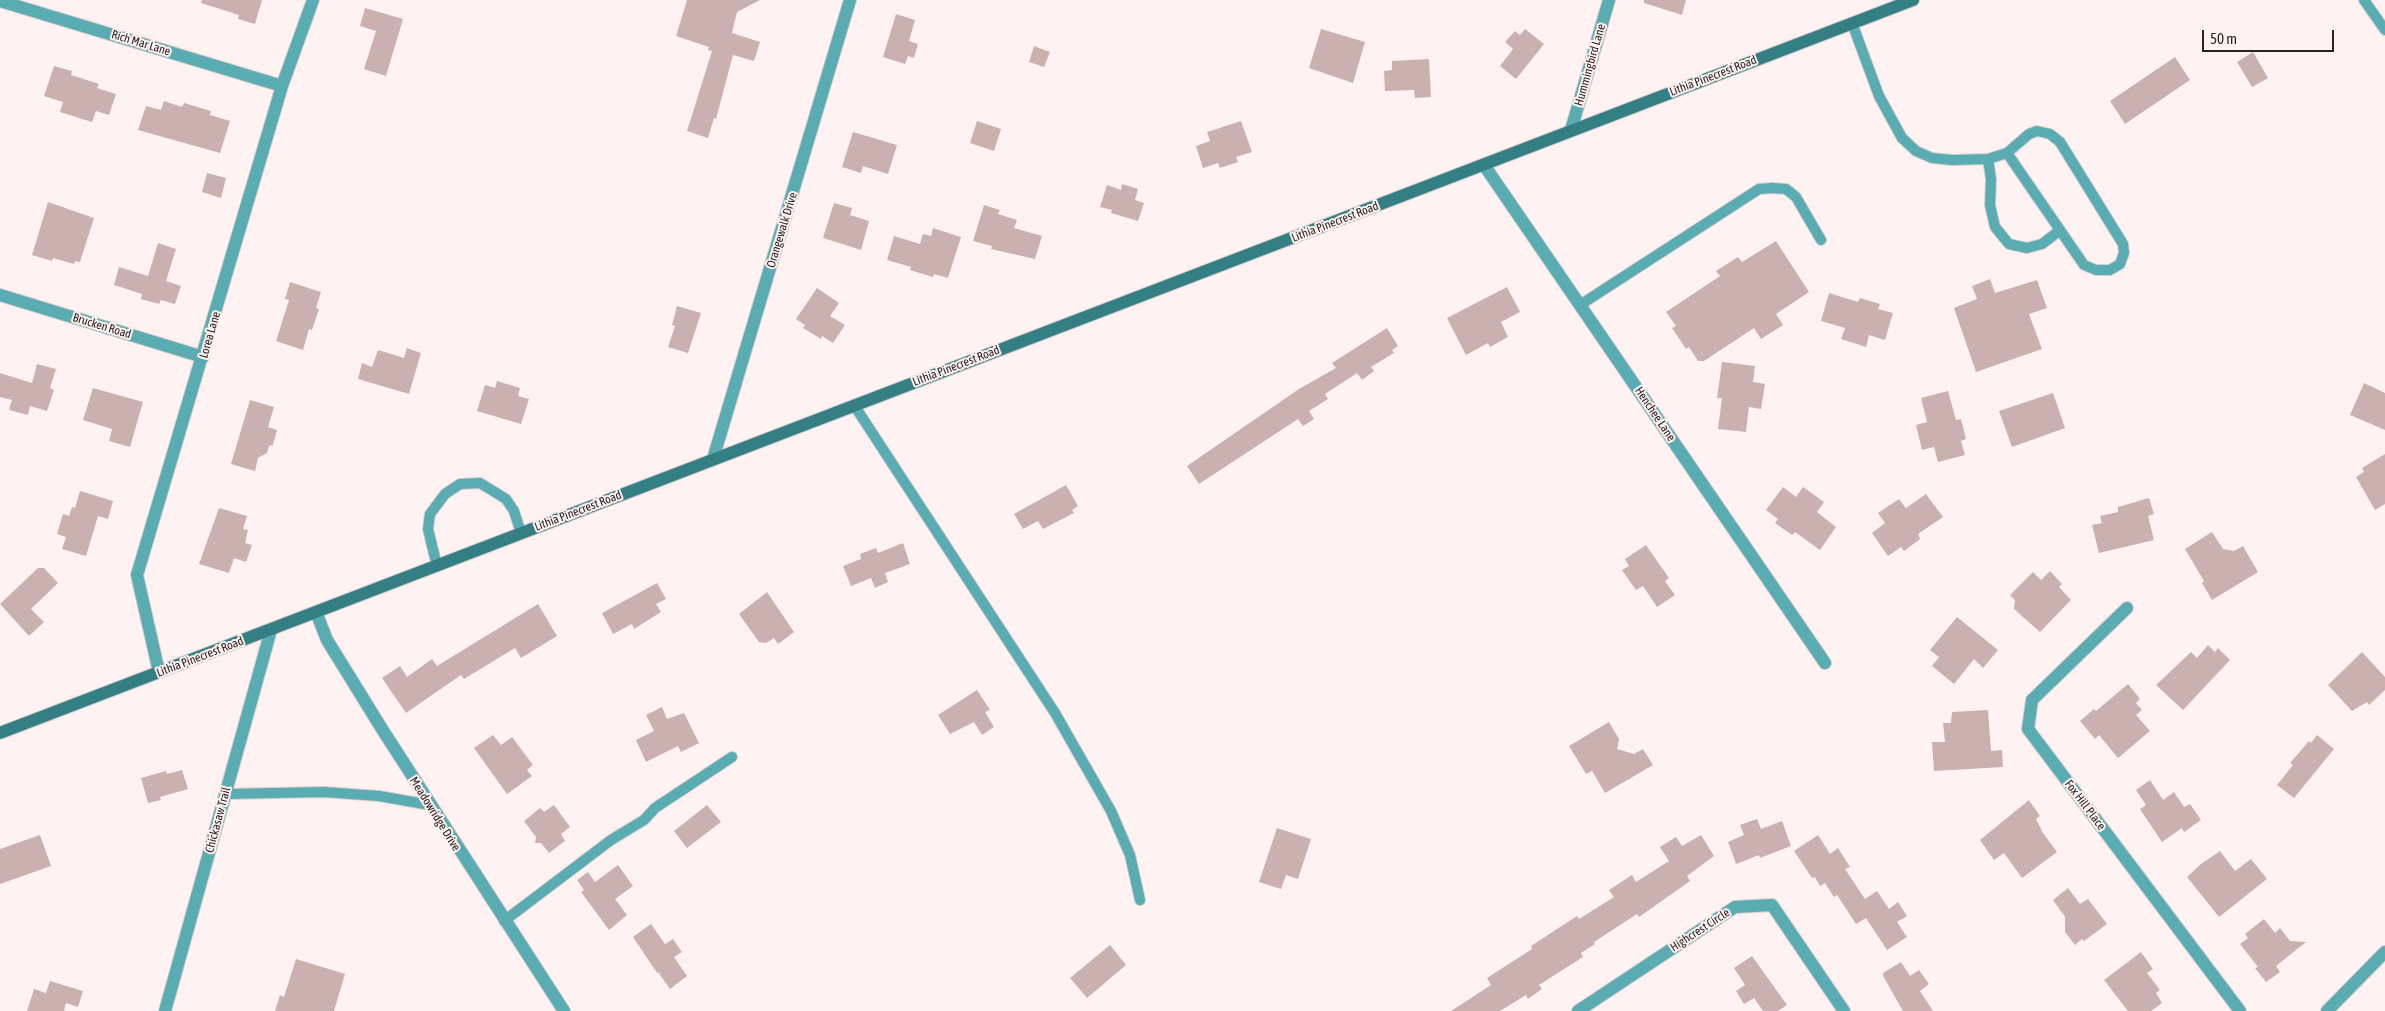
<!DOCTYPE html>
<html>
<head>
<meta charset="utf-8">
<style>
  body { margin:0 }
  #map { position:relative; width:2385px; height:1011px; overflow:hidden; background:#fef3f2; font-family:"Asap Condensed",sans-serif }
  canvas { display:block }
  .scale { position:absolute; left:2202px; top:30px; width:132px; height:22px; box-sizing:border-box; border:2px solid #2c2222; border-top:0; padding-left:6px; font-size:15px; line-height:18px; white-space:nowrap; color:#2c2222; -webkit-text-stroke:4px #fef3f2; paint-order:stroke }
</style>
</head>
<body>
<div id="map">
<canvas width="2385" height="1011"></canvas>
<div class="scale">50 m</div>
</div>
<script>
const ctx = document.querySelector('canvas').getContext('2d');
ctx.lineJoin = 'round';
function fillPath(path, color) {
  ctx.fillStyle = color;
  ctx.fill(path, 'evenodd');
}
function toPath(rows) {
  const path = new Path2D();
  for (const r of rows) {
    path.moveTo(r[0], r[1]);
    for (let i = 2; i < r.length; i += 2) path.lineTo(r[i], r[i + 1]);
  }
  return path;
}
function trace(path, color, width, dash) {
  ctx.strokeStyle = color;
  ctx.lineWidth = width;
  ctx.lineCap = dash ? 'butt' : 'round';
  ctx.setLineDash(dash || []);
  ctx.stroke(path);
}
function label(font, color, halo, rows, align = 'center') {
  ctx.font = font + ' "Asap Condensed",sans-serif';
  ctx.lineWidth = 4;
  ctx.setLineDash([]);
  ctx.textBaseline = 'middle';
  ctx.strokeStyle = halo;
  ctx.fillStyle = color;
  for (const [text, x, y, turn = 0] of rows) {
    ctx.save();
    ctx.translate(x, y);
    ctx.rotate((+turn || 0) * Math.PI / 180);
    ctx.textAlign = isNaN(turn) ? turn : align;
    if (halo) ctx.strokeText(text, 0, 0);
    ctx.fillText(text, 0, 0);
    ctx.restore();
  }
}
const building = toPath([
  [202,0,262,0,255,24,238,19,239,15,201,3],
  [687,0,760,0,737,12,732,33,760,42,754,61,733,55,716,119,714,118,708,138,687,131,712,51,708,50,709,47,676,36],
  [1644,0,1686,0,1682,15,1644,3],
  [365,8,403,19,386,76,364,69,376,31,360,26],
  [896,14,915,20,909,41,918,44,914,58,908,56,905,64,883,57],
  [1321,29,1365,42,1353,83,1309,68],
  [1525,29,1544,44,1516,79,1500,66,1513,49,1505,42,1515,31,1520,35],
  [1034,46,1050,52,1044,67,1029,62],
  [2253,52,2268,78,2252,87,2237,62],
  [2175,57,2190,80,2125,124,2110,101],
  [1429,59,1431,97,1415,98,1414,90,1385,91,1384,71,1392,70,1392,61],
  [54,66,72,71,71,75,99,84,97,88,116,94,109,115,96,111,92,122,60,112,63,102,44,96],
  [164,101,182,107,184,103,211,111,210,115,230,121,220,153,138,130,146,106,161,110],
  [977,121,1001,129,994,151,970,143],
  [1241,121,1252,152,1236,157,1238,162,1220,168,1218,163,1203,168,1196,146,1210,141,1207,132],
  [853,132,897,145,888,174,863,166,861,173,842,167],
  [207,173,226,178,221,198,202,192],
  [1122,184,1138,189,1135,200,1144,203,1138,221,1111,213,1112,210,1100,207,1107,185,1121,190],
  [48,202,94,218,80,262,75,261,74,264,53,258,52,261,32,255],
  [834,203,852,208,850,215,869,221,861,250,823,238],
  [984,205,1000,210,998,214,1017,220,1014,228,1042,236,1035,259,991,249,992,246,973,241],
  [933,228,961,237,948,278,934,274,933,277,910,270,911,267,887,260,894,236,920,244,923,234,931,236],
  [1776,241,1809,292,1776,314,1783,325,1761,339,1754,328,1704,361,1698,361,1689,347,1686,349,1672,328,1676,326,1666,312,1720,276,1716,271,1738,257,1742,262],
  [158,243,176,249,166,281,181,286,175,304,161,300,159,304,141,299,142,294,114,285,119,267,148,276],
  [1990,279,1995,293,2037,280,2047,308,2029,314,2042,349,1976,372,1954,308,1977,299,1972,286],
  [290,282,321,292,316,308,319,309,312,330,309,329,303,350,276,341,289,300,285,299],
  [1507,287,1520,312,1501,322,1508,337,1490,347,1488,343,1466,355,1447,318],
  [817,288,839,303,830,316,845,325,833,343,822,336,821,339,803,328,805,325,796,319],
  [1829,293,1858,302,1860,298,1880,304,1878,309,1893,313,1885,340,1869,335,1866,347,1841,339,1845,328,1821,321],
  [677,306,701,313,688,353,668,347,675,326,672,325],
  [1387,328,1398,346,1392,350,1394,353,1371,367,1374,371,1362,380,1357,373,1325,394,1328,399,1309,411,1314,419,1303,426,1298,419,1199,484,1187,466,1299,389,1336,368,1332,363],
  [407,348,421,353,409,394,358,379,362,363,372,367,378,350,404,358],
  [1722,362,1755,366,1753,382,1765,384,1761,409,1749,407,1746,432,1718,429,1722,398,1717,398],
  [37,364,56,369,50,388,54,390,47,411,30,406,28,415,9,410,12,400,0,397,0,373,32,383],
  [497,381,520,388,518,396,529,399,521,424,477,411,485,385,495,388],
  [2364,383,2385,393,2385,430,2350,415],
  [93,388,143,402,130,447,109,441,112,429,83,420],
  [1948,391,1956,420,1961,419,1966,439,1961,441,1965,455,1938,462,1934,447,1922,450,1916,425,1927,422,1921,398],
  [2053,393,2065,428,2012,447,1999,411],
  [250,400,274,407,268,427,277,430,273,445,269,446,267,453,258,458,255,471,231,464],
  [2385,454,2385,504,2375,510,2356,477,2364,472,2362,468],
  [1066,485,1078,506,1072,510,1074,513,1043,529,1038,521,1023,529,1014,514],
  [1783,487,1796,497,1803,487,1824,502,1817,512,1836,527,1820,550,1795,532,1792,535,1775,523,1778,519,1766,510],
  [80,491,113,501,108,519,98,516,86,556,62,549,66,537,57,534,63,514,69,516,72,507,75,508],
  [1926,494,1943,517,1918,534,1920,539,1904,551,1901,547,1888,556,1872,533,1885,523,1878,513,1899,499,1906,508],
  [2149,498,2154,514,2148,516,2154,540,2099,553,2092,525,2102,523,2100,516,2118,512,2118,507],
  [219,508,247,516,243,529,248,530,245,543,252,545,246,562,234,558,229,573,199,564],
  [2212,532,2223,549,2234,551,2243,546,2258,572,2212,600,2202,583,2204,581,2185,549],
  [903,543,910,564,885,573,888,582,875,588,871,578,851,586,843,566,861,559,860,554,876,548,878,553],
  [1646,545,1669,578,1665,581,1675,595,1657,607,1643,586,1636,590,1622,570,1629,566,1625,559],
  [38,568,44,568,58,583,31,609,44,622,29,636,0,604],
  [2050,571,2062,584,2059,587,2071,600,2040,632,2014,609,2015,600,2010,595,2033,572,2041,580],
  [657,583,666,599,656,604,661,612,634,629,632,624,613,634,602,613],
  [767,592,794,632,778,644,774,638,766,643,759,642,739,614],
  [538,604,557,636,521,658,515,648,464,679,461,675,406,713,382,678,400,666,407,677,432,659,437,666],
  [1957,617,1998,650,1983,668,1974,659,1954,684,1932,666,1939,657,1930,650],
  [2208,645,2215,652,2218,648,2230,660,2183,710,2156,685,2191,652,2197,658],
  [2362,652,2385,677,2385,690,2369,705,2367,702,2352,711,2328,685],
  [2128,684,2140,699,2136,703,2142,710,2136,715,2150,731,2118,758,2099,735,2095,739,2080,721,2094,709,2096,711],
  [977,690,990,710,985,712,994,727,982,735,974,722,950,734,938,715],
  [662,707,667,719,684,713,699,743,681,752,678,746,646,762,636,740,654,731,646,715],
  [1988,710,1991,751,2002,750,2003,767,1934,771,1932,742,1945,742,1943,723,1951,723,1952,712],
  [1609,722,1619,739,1617,749,1634,754,1643,749,1653,765,1605,793,1592,771,1586,774,1569,746],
  [493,735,501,745,512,737,533,765,527,770,532,776,507,794,474,748],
  [2317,735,2334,749,2294,798,2277,785,2293,765,2290,763,2309,741,2311,743],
  [182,770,188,789,160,797,161,800,148,803,141,778,166,771,167,774],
  [2150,780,2163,800,2174,792,2184,807,2190,804,2201,820,2184,832,2182,828,2162,842,2140,809,2146,805,2136,790],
  [2029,800,2040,816,2036,819,2043,833,2057,852,2022,878,2004,853,1994,860,1980,840],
  [554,805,570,827,561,834,565,841,549,853,541,843,535,843,536,837,524,821,540,808,544,812],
  [707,805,721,822,687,848,674,831],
  [1757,819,1761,829,1782,821,1791,846,1760,858,1759,855,1736,864,1728,842,1744,835,1740,825],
  [1277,828,1311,839,1298,879,1286,875,1281,889,1259,882],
  [40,835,51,866,0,884,0,849],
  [1701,835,1714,856,1687,876,1690,881,1639,917,1637,914,1594,942,1595,944,1581,953,1583,957,1539,985,1542,989,1528,999,1526,995,1500,1011,1451,1011,1491,985,1487,978,1532,949,1531,946,1577,916,1579,919,1614,897,1609,890,1632,875,1636,882,1669,861,1660,847,1676,837,1682,846],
  [1818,835,1830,854,1838,848,1850,867,1845,869,1865,899,1877,891,1889,909,1898,902,1907,916,1897,922,1907,937,1887,950,1866,918,1856,924,1837,895,1834,897,1825,883,1820,886,1815,877,1812,878,1794,851],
  [2220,851,2235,871,2251,859,2267,879,2219,917,2187,877,2201,864],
  [618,865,633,886,615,899,627,915,609,930,581,892,584,890,577,880,588,872,595,882],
  [2068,888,2080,904,2088,899,2107,924,2084,941,2082,939,2075,945,2065,932,2065,917,2053,900],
  [2264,919,2275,933,2280,928,2290,941,2306,942,2276,966,2280,972,2266,982,2255,968,2258,967,2240,944,2248,938,2245,934],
  [651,924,665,944,673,939,682,952,674,957,687,976,670,989,658,972,657,973,633,937],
  [1110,945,1126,965,1087,998,1070,978],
  [2141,952,2153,969,2147,973,2160,990,2156,993,2162,1003,2151,1011,2128,1011,2104,980],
  [1752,956,1787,1005,1778,1011,1763,1011,1754,998,1744,1004,1736,991,1745,985,1734,968],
  [296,959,345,974,334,1011,275,1011,280,995,284,997],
  [1901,962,1910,976,1919,970,1929,984,1920,991,1933,1011,1903,1011,1883,976,1883,973],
  [50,981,83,991,78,1007,66,1003,64,1011,27,1011,34,989,46,993]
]);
const service = toPath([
  [2364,0,2385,30],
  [1852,23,1879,96,1902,138,1916,151,1932,158,1952,160,1988,159,2007,153,2029,134,2037,131,2050,134,2060,142,2123,244,2124,253,2120,264,2110,270,2096,270,2084,265,2007,153],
  [1988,159,1991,179,1990,205,1995,227,2009,244,2027,248,2042,244,2059,231],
  [1580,305,1759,189,1772,188,1786,189,1796,197,1821,240],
  [854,405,1055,713,1111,811,1130,855,1140,900],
  [437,566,428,529,430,514,445,494,460,484,480,483,506,499,514,511,521,533],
  [225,794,324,792,379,796,430,805],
  [504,921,611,840,644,820,655,808,732,757]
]);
const minor = toPath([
  [0,1,282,86],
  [1571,130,1609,0],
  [1484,165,1825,663],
  [0,295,203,357],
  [713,459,850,0],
  [2127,608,2032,700,2028,729,2240,1011],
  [316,612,327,640,382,729,564,1011],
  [159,672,137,575,282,86,313,0],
  [165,1011,271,630],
  [1578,1011,1735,907,1772,905,1844,1011]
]);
const tertiary = toPath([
  [2327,1011,2385,952]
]);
const secondary = toPath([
  [0,733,1913,0]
]);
const streetNames = [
  ["Rich Mar Lane",141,43,17],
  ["Hummingbird Lane",1590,65,-74],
  ["Lithia Pinecrest Road",1713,76,-21],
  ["Lithia Pinecrest Road",1335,222,-21],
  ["Orangewalk Drive",782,230,-73],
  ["Brucken Road",102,326,17],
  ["Lorea Lane",210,335,-74],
  ["Lithia Pinecrest Road",956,366,-21],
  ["Henchee Lane",1655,414,56],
  ["Lithia Pinecrest Road",578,511,-21],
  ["Lithia Pinecrest Road",200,657,-21],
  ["Fox Hill Place",2085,805,53],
  ["Meadowridge Drive",435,814,58],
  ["Chickasaw Trail",218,820,-75],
  ["Highcrest Circle",1700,930,-33]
];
fillPath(building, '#cab0ae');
trace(service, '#d8cdcd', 12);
trace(minor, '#d8cdcd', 14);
trace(tertiary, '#d8cdcd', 14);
trace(secondary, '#d8cdcd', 14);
trace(service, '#59acb2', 10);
trace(minor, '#59acb2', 12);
trace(tertiary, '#59acb2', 12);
trace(secondary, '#347f84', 12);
label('12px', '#2c2222', '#fef3f2', streetNames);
</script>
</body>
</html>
